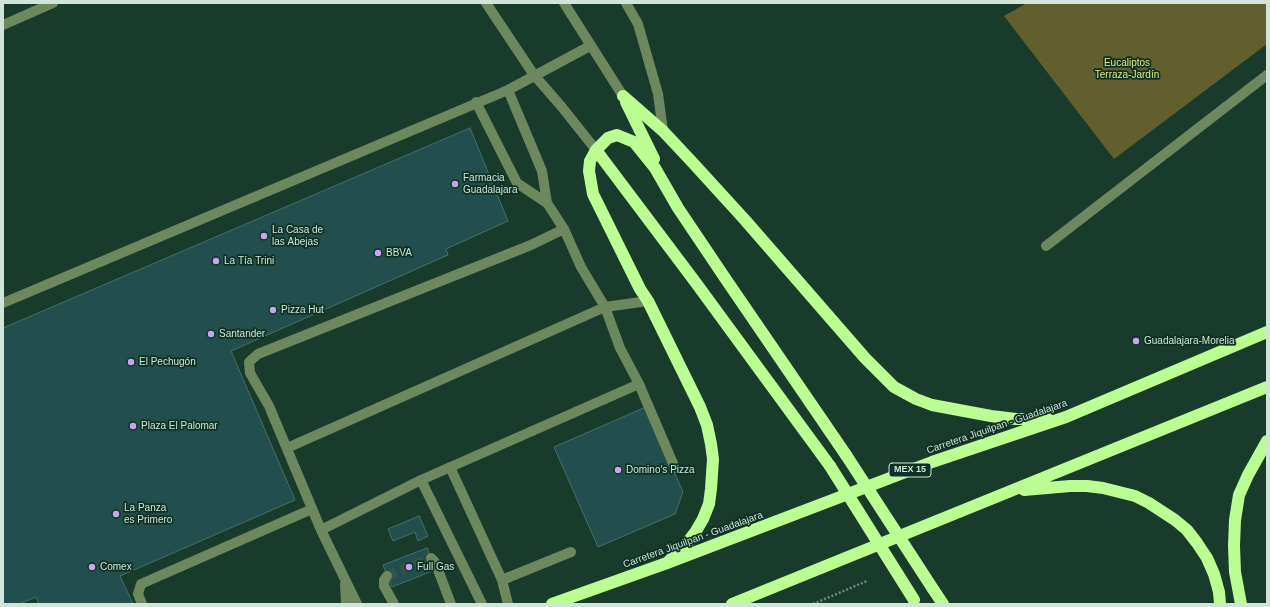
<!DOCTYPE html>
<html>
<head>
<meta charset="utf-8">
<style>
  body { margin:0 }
  #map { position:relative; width:1270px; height:607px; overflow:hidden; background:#183b2b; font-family:Helvetica,sans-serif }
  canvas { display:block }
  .frame { position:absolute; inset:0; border:4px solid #d1e4da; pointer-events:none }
</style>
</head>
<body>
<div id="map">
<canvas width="1270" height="607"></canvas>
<div class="frame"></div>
</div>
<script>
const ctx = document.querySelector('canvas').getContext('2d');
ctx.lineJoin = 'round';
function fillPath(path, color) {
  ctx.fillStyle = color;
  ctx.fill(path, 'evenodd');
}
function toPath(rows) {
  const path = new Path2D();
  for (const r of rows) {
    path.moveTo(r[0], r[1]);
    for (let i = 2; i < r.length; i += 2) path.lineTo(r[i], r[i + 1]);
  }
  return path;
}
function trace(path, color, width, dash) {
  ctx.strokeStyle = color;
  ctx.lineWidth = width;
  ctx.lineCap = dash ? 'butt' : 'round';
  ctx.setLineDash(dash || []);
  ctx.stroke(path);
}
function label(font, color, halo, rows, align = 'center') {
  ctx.font = font + ' Helvetica,sans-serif';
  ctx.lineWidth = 3.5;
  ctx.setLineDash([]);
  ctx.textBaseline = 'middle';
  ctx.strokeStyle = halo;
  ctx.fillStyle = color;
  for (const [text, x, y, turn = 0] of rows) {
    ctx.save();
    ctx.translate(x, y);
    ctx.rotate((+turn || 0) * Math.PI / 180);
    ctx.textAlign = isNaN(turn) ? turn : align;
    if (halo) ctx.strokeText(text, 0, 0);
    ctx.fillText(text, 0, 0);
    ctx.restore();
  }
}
const green = toPath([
  [1027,3,1267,3,1267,44,1114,159,1004,16]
]);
const building = toPath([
  [470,128,508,221,446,249,448,255,231,351,295,500,120,576,133,604,39,604,36,597,19,604,3,604,3,328,470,128],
  [646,407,683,492,675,514,598,547,554,447,646,407],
  [419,516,428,536,418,541,415,532,393,541,388,529,419,516],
  [427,548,435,570,392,587,383,565,427,548]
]);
const minorTunnel = toPath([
  [387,576,431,558]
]);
const path = toPath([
  [813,604,867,581]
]);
const minor = toPath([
  [486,3,534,75,561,106,596,150],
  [564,3,623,96],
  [626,3,638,24,658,94,663,131],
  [3,25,53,3],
  [508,90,542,171,547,203,564,229,581,267,605,307,620,348,639,384,675,468],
  [476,102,517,183,547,203],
  [1046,246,1267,75],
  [3,303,508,90,590,46],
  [287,448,605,307,648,301],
  [450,467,502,580,508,604],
  [421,480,482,604],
  [321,530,421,480,639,384],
  [431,558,435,562,451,604],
  [387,576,384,580,384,586,394,604],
  [502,580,571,552],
  [345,584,346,604],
  [142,604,138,594,141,584,312,509],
  [357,604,321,530,269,406,250,373,249,362,258,354,531,245,564,229]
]);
const highway = toPath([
  [623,96,663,131,693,163,745,220,865,358,894,387,916,399,932,405,991,416,1016,419,1049,419],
  [626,102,654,159],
  [596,150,696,283,830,466],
  [1024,490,1070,486,1087,486,1103,488,1135,496,1149,503,1175,520,1187,530,1197,543,1207,558,1214,574,1219,592,1220,604],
  [667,563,687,543,696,531,703,519,709,504,711,489,713,459,711,444,707,425,700,407,648,301,640,289,593,194,589,171,590,161,596,150,608,138,617,135,634,142,655,168,678,208,725,278,846,455],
  [933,589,943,604],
  [552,604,667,563,932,462,1066,417,1267,332],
  [732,604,1267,387],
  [1241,604,1235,572,1234,546,1235,520,1239,495,1248,475,1267,441]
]);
const highwayBridge = toPath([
  [846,455,933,589],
  [830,466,914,600]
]);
const markers = [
  [455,184,4,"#c7a6ef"],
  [264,236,4,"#c7a6ef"],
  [378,253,4,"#c7a6ef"],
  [216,261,4,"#c7a6ef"],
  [273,310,4,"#c7a6ef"],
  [211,334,4,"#c7a6ef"],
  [1136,341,4,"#c7a6ef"],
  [131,362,4,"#c7a6ef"],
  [133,426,4,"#c7a6ef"],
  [618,470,4,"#c7a6ef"],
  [116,514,4,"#c7a6ef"],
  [92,567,4,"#c7a6ef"],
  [409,567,4,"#c7a6ef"]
];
const shields = [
  [910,470,42]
];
const shieldNames = [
  ["MEX 15",910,470]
];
const parkNames = [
  ["Eucaliptos",1127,63],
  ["Terraza-Jardín",1127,75]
];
const poiNames = [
  ["Farmacia",463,178],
  ["Guadalajara",463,190],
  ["La Casa de",272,230],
  ["las Abejas",272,242],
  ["BBVA",386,253],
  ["La Tía Trini",224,261],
  ["Pizza Hut",281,310],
  ["Santander",219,334],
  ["Guadalajara-Morelia",1144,341],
  ["El Pechugón",139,362],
  ["Plaza El Palomar",141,426],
  ["Domino's Pizza",626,470],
  ["La Panza",124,508],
  ["es Primero",124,520],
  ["Comex",100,567],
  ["Full Gas",417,567]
];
const streetNames = [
  ["Carretera Jiquilpan - Guadalajara",997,427,-19],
  ["Carretera Jiquilpan - Guadalajara",693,540,-20]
];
fillPath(green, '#625f2f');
fillPath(building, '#224f4d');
trace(building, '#43706d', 1);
trace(minorTunnel, '#345445', 10, [10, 5]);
trace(path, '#6f8b7e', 2.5, [2, 2]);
trace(minor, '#6d875e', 10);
trace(highway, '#bcfd93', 12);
trace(highwayBridge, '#bcfd93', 12);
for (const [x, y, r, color] of markers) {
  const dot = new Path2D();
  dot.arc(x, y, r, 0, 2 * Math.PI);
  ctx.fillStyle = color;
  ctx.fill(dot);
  trace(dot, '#0d3122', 1.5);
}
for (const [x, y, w] of shields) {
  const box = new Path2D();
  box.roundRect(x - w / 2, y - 7, w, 14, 3);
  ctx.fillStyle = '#0d3122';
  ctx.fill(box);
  trace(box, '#d1e4da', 1);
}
label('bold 9px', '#d1e4da', null, shieldNames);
label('10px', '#ebe583', '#0d3122', parkNames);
label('10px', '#d1e4da', '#0d3122', poiNames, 'left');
label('10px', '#d1e4da', '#0d3122', streetNames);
</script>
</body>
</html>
